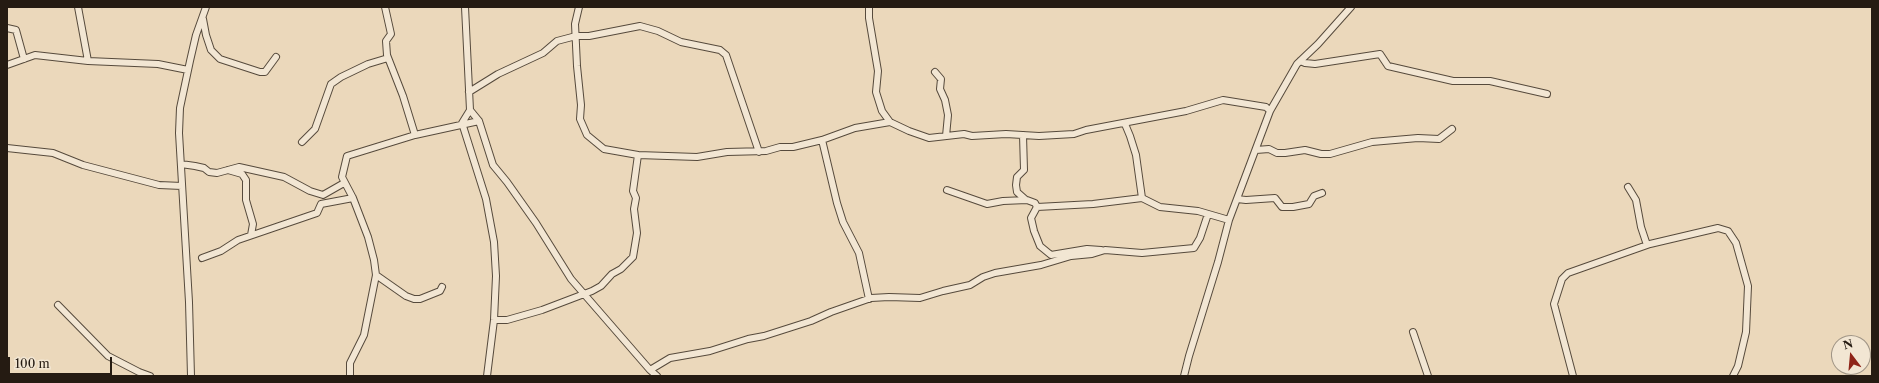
<!DOCTYPE html>
<html>
<head>
<meta charset="utf-8">
<style>
  body { margin:0 }
  #map { position:relative; width:1879px; height:383px; overflow:hidden; background:#ebd8bb; font-family:"Libre Caslon Text",serif }
  canvas { display:block }
  .frame { position:absolute; inset:0; border:8px solid #251b12; pointer-events:none }
  .north { position:absolute; left:1831px; top:335px; width:40px; height:40px; box-sizing:border-box; background:#f2e6d3; border:1px solid #a09586; border-radius:50%; rotate:344deg; font-size:11px; font-weight:700; line-height:16px; text-align:center; color:#251b12 }
  .north::after { content:''; display:block; margin:auto; width:14px; height:18px; background:#8f2418; clip-path:polygon(50% 0,100% 100%,50% 72%,0 100%) }
  .scale { position:absolute; left:8px; top:357px; width:104px; height:18px; box-sizing:border-box; border:2px solid #251b12; border-top:0; padding-left:5px; font-size:12px; line-height:14px; white-space:nowrap; color:#251b12; -webkit-text-stroke:3px #f2e6d3; paint-order:stroke }
</style>
</head>
<body>
<div id="map">
<canvas width="1879" height="383"></canvas>
<div class="frame"></div>
<div class="north">N</div>
<div class="scale">100 m</div>
</div>
<script>
const ctx = document.querySelector('canvas').getContext('2d');
ctx.lineJoin = 'round';
function toPath(rows) {
  const path = new Path2D();
  for (const r of rows) {
    path.moveTo(r[0], r[1]);
    for (let i = 2; i < r.length; i += 2) path.lineTo(r[i], r[i + 1]);
  }
  return path;
}
function trace(path, color, width, dash) {
  ctx.strokeStyle = color;
  ctx.lineWidth = width;
  ctx.lineCap = dash ? 'butt' : 'round';
  ctx.setLineDash(dash || []);
  ctx.stroke(path);
}
const street = toPath([
  [385,7,391,34,386,41,387,55,403,96,415,135],
  [465,7,470,110,479,121,493,165,507,182,536,223,571,279,650,370,657,376],
  [579,7,575,24,577,66,581,105,580,119,587,135,604,149,638,155],
  [869,7,869,18,878,71,876,92,882,111,890,122],
  [203,19,206,35,211,50,220,59,260,72,265,72,276,57],
  [7,28,16,30,24,59],
  [88,61,158,64,188,70],
  [1300,61,1305,63,1315,64,1380,54,1388,66,1453,81,1490,81,1547,94],
  [7,65,35,55,88,61,78,7],
  [935,72,941,79,940,89,945,100,948,115,946,136],
  [469,92,498,74,543,53,557,41,576,36,589,36,640,26,658,31,681,42,720,50,726,55,759,152],
  [470,110,462,123,486,199,494,242,496,276,494,320,487,376],
  [1125,124,1130,136,1136,155,1142,198],
  [1023,135,1024,170,1017,177,1016,185,1017,192,1026,200],
  [822,140,837,203,843,222,859,253,869,299],
  [302,142,315,129,331,84,341,77,368,64,388,58],
  [7,148,53,153,83,165,159,185,182,186],
  [1256,150,1269,149,1277,153,1285,153,1305,150,1321,154,1330,154,1372,142,1418,138,1439,139,1452,129],
  [181,164,195,166,204,168,209,172,217,173,239,167,284,177,310,191,323,195,344,183],
  [228,170,242,174,246,180,246,200,253,224,251,235],
  [1628,187,1636,200,1641,227,1647,245],
  [947,190,987,204,1003,201,1027,200,1035,203,1037,207],
  [1237,199,1246,200,1275,198,1282,207,1293,207,1309,204,1314,196,1322,193],
  [1037,207,1093,204,1142,198,1160,207,1198,211,1229,220],
  [1037,207,1031,218,1034,231,1040,246,1051,255,1087,249,1101,250],
  [202,258,221,251,238,240,317,213,321,204,353,198],
  [376,275,406,296,414,299,420,299,440,291,442,287],
  [58,305,108,356,139,372,150,376],
  [494,320,507,320,542,310,592,291,601,286,612,274,621,269,633,257,637,233,634,209,636,198,633,191,638,155,697,157,727,152,766,151,780,147,793,147,822,140,855,128,890,122,909,131,929,138,964,134,972,136,1006,134,1039,136,1074,134,1086,130,1186,111,1223,100,1266,107,1270,111],
  [1413,332,1428,376],
  [650,370,670,358,710,351,748,339,764,336,811,321,831,312,871,298,889,297,920,298,943,291,970,285,983,277,995,273,1041,265,1071,256,1092,254,1105,250,1142,253,1194,248,1200,238,1208,214],
  [191,376,189,302,179,133,180,108,190,61,196,35,206,7],
  [350,376,350,363,364,335,376,275,374,260,368,237,353,198,342,177,347,156,415,135,479,121],
  [1184,376,1189,356,1218,262,1229,220,1270,111,1297,64,1318,44,1351,7],
  [1573,376,1554,304,1562,279,1568,273,1650,244,1718,228,1728,231,1736,243,1748,286,1746,332,1738,366,1733,376]
]);
trace(street, '#564a3c', 8);
trace(street, '#f2e6d3', 6);
</script>
</body>
</html>
